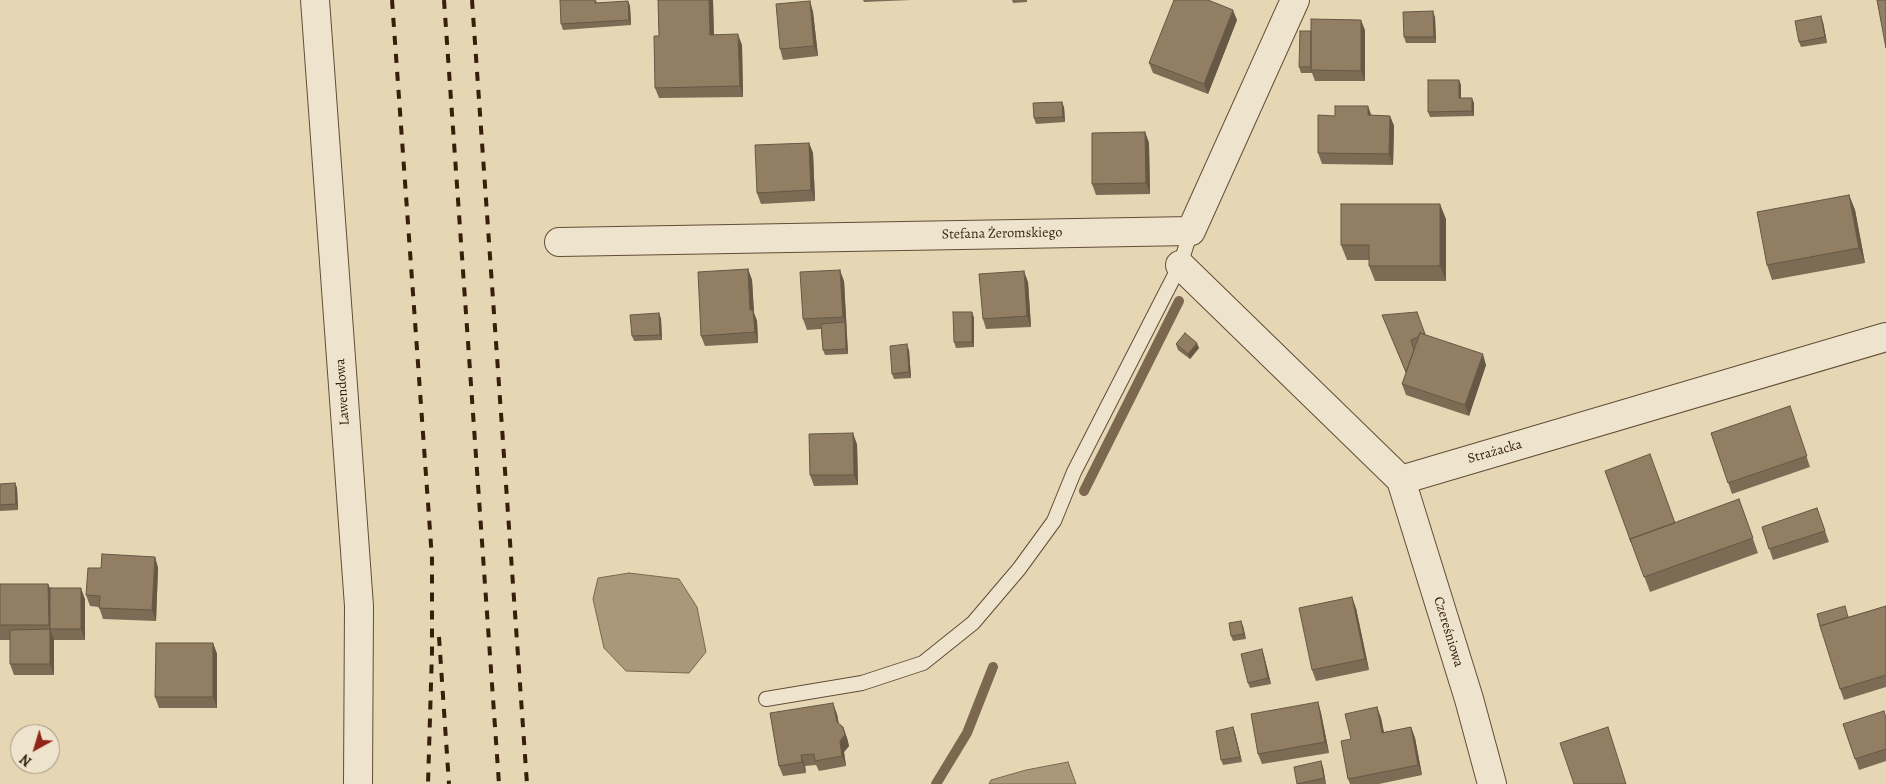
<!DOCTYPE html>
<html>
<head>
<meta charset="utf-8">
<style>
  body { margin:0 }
  #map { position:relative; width:1886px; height:784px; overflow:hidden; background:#e5d6b4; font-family:Alegreya,serif }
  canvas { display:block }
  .north { position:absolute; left:10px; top:724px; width:50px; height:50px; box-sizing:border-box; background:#eee4ce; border:1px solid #a59580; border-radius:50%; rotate:219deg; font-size:14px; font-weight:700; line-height:20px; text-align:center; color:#371f0c }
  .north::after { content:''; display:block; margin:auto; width:18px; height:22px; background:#8f2418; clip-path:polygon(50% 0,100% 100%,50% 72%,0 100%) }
</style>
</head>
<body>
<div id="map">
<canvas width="1886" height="784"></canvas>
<div class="north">N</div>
</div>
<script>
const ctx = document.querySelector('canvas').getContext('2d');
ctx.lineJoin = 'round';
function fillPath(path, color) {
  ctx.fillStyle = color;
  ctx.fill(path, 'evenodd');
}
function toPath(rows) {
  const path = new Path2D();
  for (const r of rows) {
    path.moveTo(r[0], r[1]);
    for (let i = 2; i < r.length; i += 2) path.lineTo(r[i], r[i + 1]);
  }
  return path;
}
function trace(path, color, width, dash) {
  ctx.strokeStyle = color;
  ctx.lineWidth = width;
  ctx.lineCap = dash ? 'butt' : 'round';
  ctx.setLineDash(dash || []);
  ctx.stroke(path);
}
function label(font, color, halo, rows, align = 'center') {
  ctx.font = font + ' Alegreya,serif';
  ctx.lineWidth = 4;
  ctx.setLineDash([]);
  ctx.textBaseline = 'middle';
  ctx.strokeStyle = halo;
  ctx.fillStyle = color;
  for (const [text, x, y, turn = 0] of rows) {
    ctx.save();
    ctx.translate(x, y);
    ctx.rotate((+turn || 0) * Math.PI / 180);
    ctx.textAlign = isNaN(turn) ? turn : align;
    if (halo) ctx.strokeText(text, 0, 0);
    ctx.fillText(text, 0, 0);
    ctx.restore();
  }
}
const water = toPath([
  [629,573,679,579,697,607,706,652,689,673,626,671,604,648,593,599,598,578,629,573],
  [1068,762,1076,784,989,784,991,780,1026,770,1068,762]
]);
const stream = toPath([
  [1084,491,1179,301],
  [936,784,967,733,993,667]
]);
const service = toPath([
  [766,699,862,683,923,663,973,623,1019,569,1054,521,1074,472,1180,265,1191,231]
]);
const minor = toPath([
  [315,0,359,606,358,784],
  [559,242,1191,231,1295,0],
  [1180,265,1401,480,1886,337],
  [1401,480,1469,699,1492,784]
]);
const rail = toPath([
  [392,0,432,559,432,651,428,784],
  [444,0,499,784],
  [472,0,527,784],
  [439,637,449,784]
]);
const wall = toPath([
  [596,0,597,3,628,1,630,6,631,25,563,30,561,24],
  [658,0,713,0,714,35,742,45,743,97,659,98,655,88,659,36],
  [863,0,911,0,864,2],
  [1012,0,1027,0,1027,2,1013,3],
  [810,1,813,12,818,56,783,60,780,49],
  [1435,17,1436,43,1406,43,1404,37],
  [1237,20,1208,94,1153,73,1149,63],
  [1823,22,1827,43,1801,47,1799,42],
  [1365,30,1365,81,1315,81,1312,73,1301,73,1299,67],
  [1461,85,1461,98,1474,103,1474,116,1430,117,1428,112],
  [1064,107,1065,122,1036,124,1034,118],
  [1371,115,1390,116,1394,126,1393,165,1322,164,1318,153],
  [1145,132,1149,143,1150,194,1096,195,1092,184],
  [809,143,813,153,815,201,761,204,757,193],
  [1849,195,1855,210,1865,263,1772,280,1767,265],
  [1446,219,1446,281,1375,281,1369,266,1369,260,1347,260,1341,245],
  [748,269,752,280,754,313,757,321,758,343,705,346,701,336],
  [844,281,848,354,825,355,823,350,821,329,807,330,803,319],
  [1028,282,1031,327,986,329,983,319],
  [972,312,974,318,974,347,956,348,954,342],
  [659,313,661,319,662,340,634,341,632,336],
  [1382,315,1426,335,1486,365,1469,416,1406,395,1402,384,1406,373],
  [1176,344,1199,348,1190,359,1178,350],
  [909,350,911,378,894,379,892,374],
  [1790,406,1810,467,1732,494,1711,433],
  [857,444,858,485,814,486,810,475],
  [1605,471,1675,523,1739,499,1758,553,1650,592],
  [15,483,17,488,18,510,0,511,0,484],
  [1817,508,1829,542,1773,560,1762,527],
  [155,557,158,568,156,621,103,619,99,607,90,606,86,595,101,568],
  [0,584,48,584,50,588,85,599,85,640,54,640,54,675,14,675,10,664,10,640,0,640],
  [1886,606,1886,687,1844,700,1840,689,1848,617],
  [1356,608,1369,670,1316,681,1312,670],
  [1243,626,1246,639,1233,641,1231,636],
  [213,643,217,654,217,708,159,708,155,697],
  [1262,649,1271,684,1250,688,1248,683],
  [1318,702,1321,713,1329,753,1262,764,1258,754],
  [1377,707,1381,718,1384,732,1411,727,1415,738,1422,775,1379,784,1350,784,1348,779,1351,739],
  [837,714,839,724,843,727,847,738,849,746,844,752,846,766,819,771,816,765,805,766,806,773,783,776,779,766],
  [1886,717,1886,761,1859,770,1843,724],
  [1233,727,1235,733,1242,762,1223,765,1221,760],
  [1323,767,1326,784,1297,784]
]);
const shadedWall = toPath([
  [709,0,713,0,714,46,710,35],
  [628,1,630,6,631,25,629,20],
  [810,1,813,12,818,56,814,46],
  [1233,10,1237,20,1208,94,1204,84],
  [1433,11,1435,17,1436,43,1434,37],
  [1821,16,1823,22,1827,43,1825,37],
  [1361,20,1365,30,1365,81,1361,71],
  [738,34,742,45,743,97,740,86],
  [1459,80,1461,85,1461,103,1459,98],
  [1472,98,1474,103,1474,116,1472,111],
  [1062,102,1064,107,1065,122,1063,117],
  [1368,106,1372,117,1368,115],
  [1390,116,1394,126,1393,165,1389,154],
  [1145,132,1149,143,1150,194,1146,183],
  [809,143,813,153,815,201,811,190],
  [1849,195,1855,210,1865,263,1859,248],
  [1440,204,1446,219,1446,281,1440,266],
  [748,269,752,280,754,313,757,321,758,343,755,332,750,310],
  [840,270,844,281,848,354,846,349,845,322,843,317],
  [1024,271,1028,282,1031,327,1027,316],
  [972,312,974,318,974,347,972,342],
  [659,313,661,319,662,340,660,335],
  [1197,343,1199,348,1190,359,1188,354],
  [907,344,909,350,911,378,909,372],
  [1483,354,1486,365,1469,416,1465,405],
  [853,433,857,444,858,485,854,475],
  [15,483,17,488,18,510,16,504],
  [155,557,158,568,156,621,152,610],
  [48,584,53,599,50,629,54,640,54,675,50,664,50,629,49,625],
  [81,588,85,599,85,640,81,629],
  [1352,597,1356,608,1369,670,1365,659],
  [1241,621,1243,626,1246,639,1244,634],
  [213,643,217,654,217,708,213,697],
  [1262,649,1264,655,1271,684,1268,678],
  [1318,702,1321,713,1329,753,1325,742],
  [833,703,837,714,840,733,837,722],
  [1377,707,1381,718,1386,744,1382,733],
  [843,727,847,738,849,746,844,752,846,766,842,756,840,741],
  [1233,727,1235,733,1242,762,1240,757],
  [1411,727,1415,738,1422,775,1418,765],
  [801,755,805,766,806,773,802,762],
  [1321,761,1323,767,1326,784,1324,778]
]);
const building = toPath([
  [560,0,595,0,595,3,628,1,629,20,561,24,560,0],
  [658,0,709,0,710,35,738,34,740,86,655,88,654,36,659,36,658,0],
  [1174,0,1208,0,1233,10,1204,84,1149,63,1174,0],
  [1877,0,1886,0,1886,48,1877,0],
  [810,1,814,46,780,49,776,4,810,1],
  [1433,11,1434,37,1404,37,1403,12,1433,11],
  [1821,16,1825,37,1799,42,1795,21,1821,16],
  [1311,19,1361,20,1361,71,1311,70,1311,19],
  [1300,31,1311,31,1311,67,1299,67,1300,31],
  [1428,80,1459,80,1459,98,1472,98,1472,111,1428,112,1428,80],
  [1062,102,1063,117,1034,118,1033,103,1062,102],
  [1335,106,1368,106,1368,115,1390,116,1389,154,1318,153,1318,115,1335,116,1335,106],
  [1145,132,1146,183,1092,184,1092,133,1145,132],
  [809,143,811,190,757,193,755,145,809,143],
  [1849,195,1859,248,1767,265,1757,212,1849,195],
  [1341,204,1440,204,1440,266,1369,266,1369,245,1341,245,1341,204],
  [748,269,750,310,753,310,755,332,701,336,698,272,748,269],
  [840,270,843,317,803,319,800,272,840,270],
  [1024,271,1027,316,983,319,979,274,1024,271],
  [953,312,972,312,972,342,954,342,953,312],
  [1417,312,1425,334,1420,333,1418,337,1411,340,1414,350,1406,372,1382,315,1417,312],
  [659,313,660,335,632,336,630,315,659,313],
  [845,322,846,349,823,350,821,324,845,322],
  [1185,333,1197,343,1188,354,1176,344,1185,333],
  [1420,333,1483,354,1465,405,1402,384,1420,333],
  [907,344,909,372,892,374,890,346,907,344],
  [1790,406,1807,456,1728,483,1711,433,1790,406],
  [853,433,854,475,810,475,809,434,853,433],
  [1650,454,1675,523,1630,539,1631,542,1605,471,1650,454],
  [15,483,16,504,0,505,0,484,15,483],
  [1739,499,1753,538,1644,577,1630,539,1739,499],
  [1817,508,1825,531,1769,549,1762,527,1817,508],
  [102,554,155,557,152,610,99,608,100,596,86,595,88,568,101,568,102,554],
  [0,584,48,584,49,625,0,625,0,584],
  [50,588,81,588,81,629,50,629,50,588],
  [1352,597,1365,659,1312,670,1299,608,1352,597],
  [1845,606,1848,617,1820,626,1817,614,1845,606],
  [1886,606,1886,675,1840,689,1820,626,1886,606],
  [1241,621,1244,634,1231,636,1229,623,1241,621],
  [50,629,50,664,10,664,10,630,50,629],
  [156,643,213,643,213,697,155,697,156,643],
  [1262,649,1268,678,1248,683,1241,654,1262,649],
  [1318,702,1325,742,1258,754,1251,714,1318,702],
  [833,703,837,722,843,727,845,735,840,741,842,756,815,761,814,754,801,755,802,762,779,766,770,713,833,703],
  [1377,707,1382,733,1411,727,1418,765,1348,779,1341,741,1351,739,1345,714,1377,707],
  [1884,711,1886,718,1886,749,1855,759,1843,724,1884,711],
  [1233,727,1240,757,1221,760,1216,731,1233,727],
  [1608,727,1626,784,1574,784,1560,743,1608,727],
  [1321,761,1324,778,1297,784,1294,767,1321,761]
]);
const streetNames = [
  ["Stefana Żeromskiego",1002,234,-1],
  ["Lawendowa",343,392,-94],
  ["Strażacka",1495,452,-16],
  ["Czereśniowa",1448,632,73]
];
fillPath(water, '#aa987b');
trace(water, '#7c684f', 1);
trace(stream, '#7c684f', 10);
trace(service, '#624d36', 16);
trace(minor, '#624d36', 30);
trace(service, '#eee4ce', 14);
trace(minor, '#eee4ce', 28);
trace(rail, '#371f0c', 4, [9, 9]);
fillPath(wall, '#7d6c55');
fillPath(shadedWall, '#665845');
fillPath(building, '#917e63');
trace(building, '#665845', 1);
label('14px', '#371f0c', '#eee4ce', streetNames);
</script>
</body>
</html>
